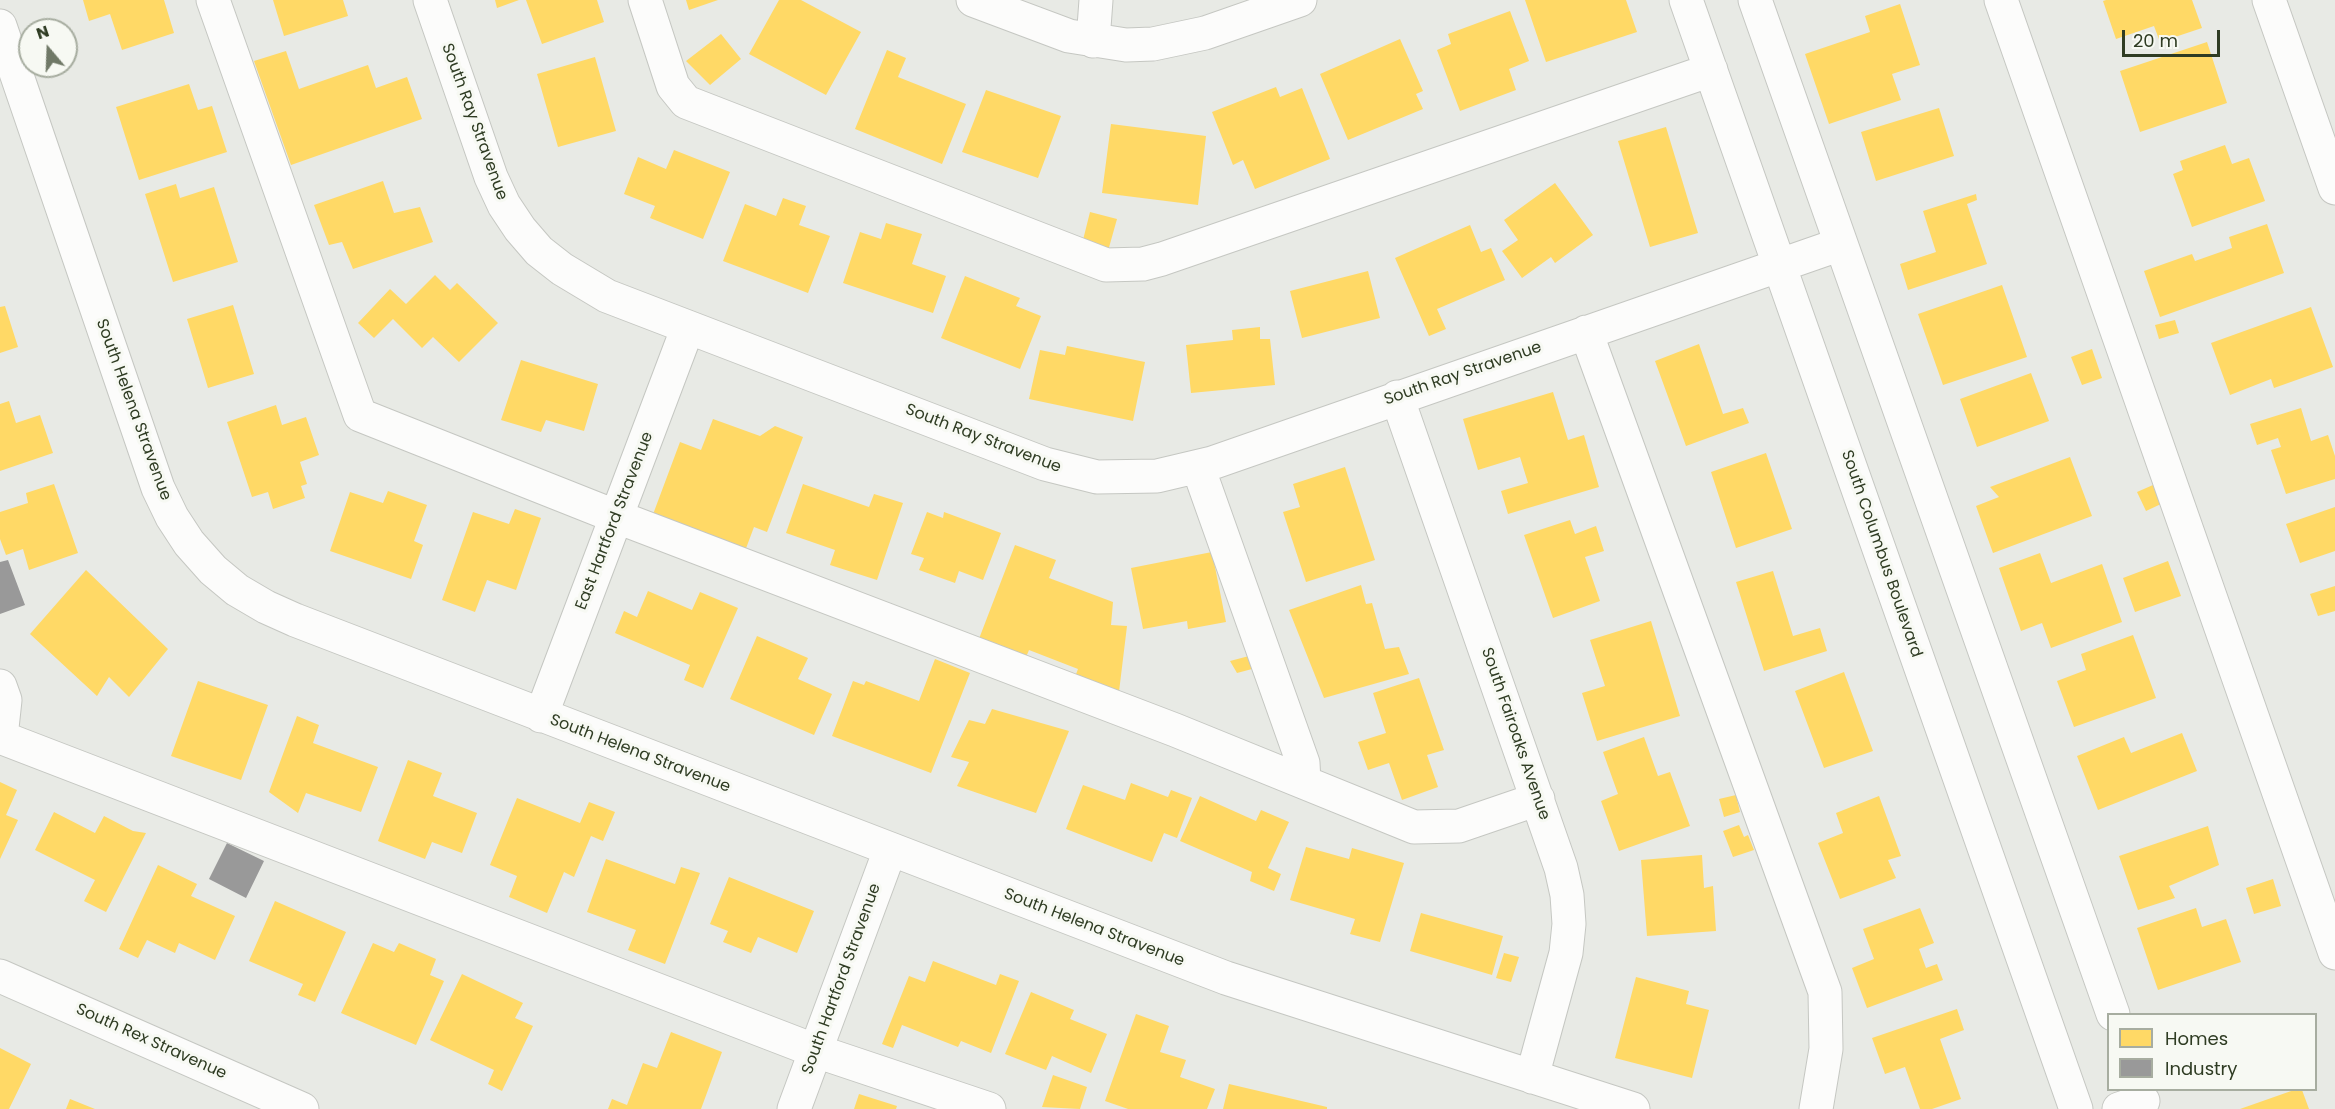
<!DOCTYPE html>
<html>
<head>
<meta charset="utf-8">
<style>
  body { margin:0 }
  #map { position:relative; width:2335px; height:1109px; overflow:hidden; background:#e8eae5; font-family:Poppins,sans-serif }
  canvas { display:block }
  .legend { position:absolute; left:2107px; top:1013px; width:210px; height:78px; box-sizing:border-box; background:#f7f9f3; border:2px solid #a7ada0; margin:0; padding:8px 10px; list-style:none; font-size:18px; color:#2f3c23 }
  .legend li { display:flex; align-items:center; gap:12px; height:30px }
  .legend b { width:30px; border:2px solid #a7ada0 }
  .north { position:absolute; left:18px; top:18px; width:60px; height:60px; box-sizing:border-box; background:#f7f9f3; border:2px solid #a7ada0; border-radius:50%; rotate:341deg; font-size:16px; font-weight:700; line-height:24px; text-align:center; color:#2f3c23 }
  .north::after { content:''; display:block; margin:auto; width:21px; height:27px; background:#707967; clip-path:polygon(50% 0,100% 100%,50% 72%,0 100%) }
  .scale { position:absolute; left:2122px; top:30px; width:98px; height:27px; box-sizing:border-box; border:3px solid #2f3c23; border-top:0; padding-left:8px; font-size:18px; line-height:21px; white-space:nowrap; color:#2f3c23; -webkit-text-stroke:4px #f7f9f3; paint-order:stroke }
</style>
</head>
<body>
<div id="map">
<canvas width="2335" height="1109"></canvas>
<ul class="legend">
<li><b style="height:16px;background:#ffd966"></b>Homes</li>
<li><b style="height:16px;background:#999"></b>Industry</li>
</ul>
<div class="north">N</div>
<div class="scale">20 m</div>
</div>
<script>
const ctx = document.querySelector('canvas').getContext('2d');
ctx.lineJoin = 'round';
function fillPath(path, color) {
  ctx.fillStyle = color;
  ctx.fill(path, 'evenodd');
}
function toPath(rows) {
  const path = new Path2D();
  for (const r of rows) {
    path.moveTo(r[0], r[1]);
    for (let i = 2; i < r.length; i += 2) path.lineTo(r[i], r[i + 1]);
  }
  return path;
}
function trace(path, color, width, dash) {
  ctx.strokeStyle = color;
  ctx.lineWidth = width;
  ctx.lineCap = dash ? 'butt' : 'round';
  ctx.setLineDash(dash || []);
  ctx.stroke(path);
}
function label(font, color, halo, rows, align = 'center') {
  ctx.font = font + ' Poppins,sans-serif';
  ctx.lineWidth = 6;
  ctx.setLineDash([]);
  ctx.textBaseline = 'middle';
  ctx.strokeStyle = halo;
  ctx.fillStyle = color;
  for (const [text, x, y, turn = 0] of rows) {
    ctx.save();
    ctx.translate(x, y);
    ctx.rotate((+turn || 0) * Math.PI / 180);
    ctx.textAlign = isNaN(turn) ? turn : align;
    if (halo) ctx.strokeText(text, 0, 0);
    ctx.fillText(text, 0, 0);
    ctx.restore();
  }
}
const homes = toPath([
  [83,0,164,0,174,33,122,50,110,14,89,21],
  [273,0,343,0,348,16,284,36],
  [495,0,519,0,497,8],
  [526,0,597,0,604,22,542,44],
  [686,0,718,0,689,10],
  [779,0,801,0,861,32,826,95,749,54],
  [1525,0,1626,0,1637,32,1546,62],
  [2106,0,2192,0,2202,28,2160,42,2154,26,2116,39,2103,1],
  [1900,4,1920,65,1892,74,1901,100,1829,124,1805,54,1870,32,1865,16],
  [1510,11,1529,61,1509,69,1516,90,1460,111,1437,50,1451,44,1448,34],
  [721,34,741,59,710,85,686,61],
  [1400,39,1423,91,1416,94,1423,109,1348,140,1320,74],
  [2207,42,2227,103,2140,132,2120,71],
  [887,50,906,58,898,77,966,104,942,164,855,129],
  [286,51,299,89,368,65,376,88,407,77,422,119,291,165,254,61],
  [595,57,616,131,558,147,537,74],
  [189,84,198,110,212,106,227,152,139,180,116,107],
  [1276,87,1280,97,1302,88,1330,159,1255,189,1243,160,1233,165,1212,112],
  [986,90,1061,116,1038,178,962,152],
  [1939,108,1954,156,1876,181,1861,132],
  [1111,124,1206,136,1198,205,1102,193],
  [1666,127,1698,233,1650,247,1618,141],
  [2225,145,2232,164,2249,158,2265,201,2192,227,2173,174,2183,170,2180,161],
  [674,150,730,172,703,239,650,218,655,206,624,194,638,157,666,169],
  [383,181,394,213,420,207,433,242,353,269,342,242,329,245,314,205],
  [1555,183,1593,235,1555,263,1551,257,1522,278,1502,251,1518,240,1504,220],
  [176,184,180,198,214,187,238,262,173,282,145,194],
  [1976,194,1977,200,1967,204,1987,264,1908,290,1900,264,1936,252,1923,211],
  [783,198,806,206,799,225,830,236,808,293,723,261,745,204,776,216],
  [1090,212,1117,219,1108,251,1082,244],
  [886,223,922,234,912,264,946,276,933,313,843,283,860,232,881,239],
  [2267,224,2284,273,2160,317,2144,271,2192,254,2195,261,2232,248,2229,237],
  [1470,225,1481,252,1491,248,1505,280,1437,309,1446,329,1429,336,1395,258],
  [1368,271,1380,318,1302,338,1290,291],
  [435,275,450,290,457,283,498,323,459,362,433,337,422,348,393,319,374,338,358,323,390,289,406,304],
  [965,276,1020,298,1016,306,1041,316,1020,369,941,338],
  [2002,285,2027,357,1943,385,1918,314],
  [233,305,254,374,208,388,187,319],
  [5,306,18,347,0,353,0,307],
  [2311,307,2333,367,2274,388,2271,379,2230,395,2211,343],
  [2175,320,2179,333,2159,339,2155,325],
  [1260,327,1260,339,1270,339,1275,385,1191,393,1186,345,1233,340,1232,330],
  [1699,344,1723,414,1743,408,1749,423,1686,446,1655,361],
  [1067,346,1145,362,1133,421,1029,399,1040,350,1065,355],
  [2092,349,2102,378,2082,385,2071,357],
  [521,360,598,384,584,431,546,420,541,432,501,420],
  [2031,373,2049,421,1977,447,1960,399],
  [1553,392,1568,440,1584,435,1599,487,1508,514,1501,491,1528,483,1520,457,1478,470,1463,419],
  [9,401,16,423,40,415,53,453,0,471,0,404],
  [276,405,282,425,306,417,319,455,300,462,307,484,301,486,305,498,273,509,268,492,252,497,227,422],
  [2301,408,2311,441,2328,435,2335,456,2335,479,2286,494,2271,450,2281,447,2278,438,2257,445,2250,424],
  [713,419,760,436,775,426,803,437,767,532,754,527,745,551,652,517,680,442,701,450],
  [1766,453,1792,529,1736,548,1711,472],
  [2070,457,2092,516,1993,553,1976,506,1999,497,1990,487],
  [1345,467,1375,560,1306,582,1283,512,1300,507,1293,484],
  [54,484,78,553,29,570,23,549,6,555,0,539,0,512,28,503,26,493],
  [803,484,869,507,874,494,903,503,877,580,830,565,835,550,786,533],
  [2153,485,2161,504,2146,511,2137,492],
  [388,491,427,505,414,541,423,545,411,579,330,551,350,492,383,503],
  [2335,507,2335,551,2300,563,2286,524],
  [515,509,541,518,516,590,487,580,475,612,442,600,473,512,509,524],
  [927,512,943,518,944,512,1001,533,983,580,959,571,955,583,919,570,924,558,911,554],
  [1570,520,1575,534,1596,526,1604,551,1585,557,1600,601,1553,618,1524,535],
  [1015,545,1056,560,1049,578,1113,602,1111,625,1127,626,1118,700,1073,682,1078,669,1029,650,1024,662,977,644],
  [1212,552,1226,622,1188,629,1187,621,1143,629,1131,568],
  [2040,553,2051,583,2102,564,2122,622,2051,648,2042,623,2021,631,1999,568],
  [2168,561,2181,596,2135,612,2123,578],
  [86,570,168,649,129,697,109,677,97,696,30,634],
  [1773,571,1793,636,1820,628,1827,651,1764,671,1736,582],
  [1361,585,1366,604,1372,603,1385,649,1399,647,1409,674,1324,698,1289,610],
  [2335,586,2335,611,2318,616,2310,594],
  [648,591,692,610,700,592,738,608,703,688,684,680,690,665,615,633,624,611,637,617],
  [1651,621,1680,716,1597,741,1582,693,1605,686,1590,640],
  [2133,635,2156,698,2074,727,2057,681,2086,670,2081,654],
  [757,636,808,658,798,679,832,694,814,735,730,699],
  [1249,656,1252,669,1237,673,1230,661],
  [935,659,970,673,931,773,832,736,853,681,864,685,866,681,919,701],
  [1844,672,1873,751,1824,768,1795,691],
  [1419,678,1444,750,1427,755,1438,787,1402,800,1389,763,1368,770,1358,742,1386,733,1373,693],
  [198,681,268,705,241,780,171,756],
  [992,709,1069,731,1036,813,957,786,969,762,951,757,969,720,985,724],
  [297,716,319,725,313,743,378,767,361,812,306,793,298,813,269,792],
  [2182,733,2197,771,2098,810,2077,756,2124,737,2131,753],
  [1644,737,1658,776,1670,772,1690,826,1619,851,1601,801,1618,794,1603,752],
  [408,760,442,773,433,796,477,813,462,853,432,842,425,859,378,841],
  [0,782,17,790,6,815,18,820,0,859],
  [1131,783,1168,797,1171,790,1192,798,1177,838,1164,833,1152,862,1066,829,1083,785,1125,800],
  [1736,795,1740,812,1724,817,1719,799],
  [1200,796,1256,821,1261,810,1289,822,1268,868,1281,874,1274,891,1250,881,1252,872,1180,841],
  [1879,796,1901,856,1888,860,1896,878,1840,899,1818,843,1843,833,1836,813],
  [517,798,580,823,589,802,615,812,603,841,591,836,574,877,564,872,547,913,509,897,517,876,490,865],
  [54,812,95,833,104,816,133,831,146,833,106,912,84,901,95,880,35,850],
  [1739,825,1744,837,1748,835,1754,850,1733,857,1723,831],
  [2208,826,2219,865,2169,886,2175,898,2138,910,2119,856],
  [1306,847,1349,859,1352,848,1404,863,1380,942,1350,934,1355,919,1290,900],
  [1702,855,1704,888,1713,886,1716,931,1647,936,1641,860],
  [606,859,675,884,681,867,700,873,665,964,628,950,636,930,587,912],
  [158,865,197,884,191,896,235,916,215,960,179,943,175,953,147,940,138,958,119,949],
  [729,877,814,911,797,953,758,937,751,953,723,942,728,931,710,924],
  [2273,879,2281,906,2254,914,2246,888],
  [275,901,346,932,315,1002,298,995,303,984,249,961],
  [1920,908,1934,943,1919,949,1926,968,1937,964,1943,980,1867,1008,1852,968,1874,959,1863,929],
  [2196,908,2202,927,2226,919,2241,962,2158,990,2137,928],
  [1421,913,1503,936,1492,975,1410,951],
  [373,943,394,952,399,943,436,959,430,975,444,981,416,1045,341,1013],
  [1504,953,1519,957,1511,982,1496,978],
  [933,961,996,985,1000,974,1019,981,991,1053,961,1041,958,1047,902,1025,893,1048,882,1044,909,976,925,982],
  [462,974,523,1003,515,1018,533,1026,502,1091,488,1084,494,1070,430,1040],
  [1636,977,1689,991,1686,1004,1709,1010,1692,1078,1615,1058],
  [1031,992,1074,1010,1070,1019,1107,1034,1091,1073,1052,1056,1046,1070,1005,1054],
  [1957,1009,1964,1030,1940,1039,1961,1099,1932,1109,1920,1109,1905,1067,1885,1074,1872,1038],
  [1136,1014,1169,1026,1160,1052,1186,1060,1180,1077,1215,1089,1207,1109,1128,1109,1105,1101],
  [671,1032,722,1052,701,1109,608,1109,612,1099,627,1105,643,1063,657,1068],
  [0,1048,31,1064,9,1109,0,1109],
  [1053,1075,1087,1087,1080,1109,1042,1107],
  [1229,1084,1327,1107,1327,1109,1223,1109],
  [2294,1090,2302,1090,2309,1109,2240,1109],
  [859,1094,897,1106,896,1109,854,1109],
  [70,1099,95,1109,66,1109]
]);
const industry = toPath([
  [8,560,25,605,0,614,0,562],
  [227,843,264,861,246,898,209,879]
]);
const minor = toPath([
  [213,0,360,415,607,513,1175,730,1414,827,1459,826,1538,799],
  [430,0,491,177,504,205,520,229,539,251,562,269,607,296,1045,464,1097,477,1157,476,1212,463,1841,244],
  [645,0,673,86,686,102,1106,265,1143,264,1162,259,1711,70],
  [973,0,1069,36,1126,45,1153,44,1205,33,1300,0],
  [1686,0,2076,1109],
  [1755,0,2113,1014],
  [2001,0,2335,953],
  [2269,0,2335,188],
  [0,26,158,488,172,517,189,543,213,570,237,590,266,607,295,620,1226,978,1633,1109],
  [1093,41,1096,0],
  [1586,332,1825,992,1826,1049,1816,1109],
  [1397,397,1561,868,1567,895,1569,924,1566,953,1532,1077],
  [1198,467,1303,763,1304,782],
  [0,686,5,700,1,737],
  [541,716,688,327],
  [0,737,816,1051,989,1109],
  [0,976,302,1109],
  [794,1109,890,850],
  [2119,1109,2143,1101]
]);
const streetNames = [
  ["South Ray Stravenue",474,122,70],
  ["South Ray Stravenue",1463,374,-19],
  ["South Helena Stravenue",133,410,70],
  ["South Ray Stravenue",983,439,21],
  ["East Hartford Stravenue",615,521,-69],
  ["South Columbus Boulevard",1881,554,71],
  ["South Fairoaks Avenue",1515,734,71],
  ["South Helena Stravenue",640,754,21],
  ["South Helena Stravenue",1094,928,21],
  ["South Hartford Stravenue",842,979,-70],
  ["South Rex Stravenue",151,1042,24]
];
fillPath(homes, '#ffd966');
fillPath(industry, '#999');
trace(minor, '#c5c7c2', 35);
trace(minor, '#fcfcfb', 33);
label('16px', '#2f3c23', '#f7f9f3', streetNames);
</script>
</body>
</html>
